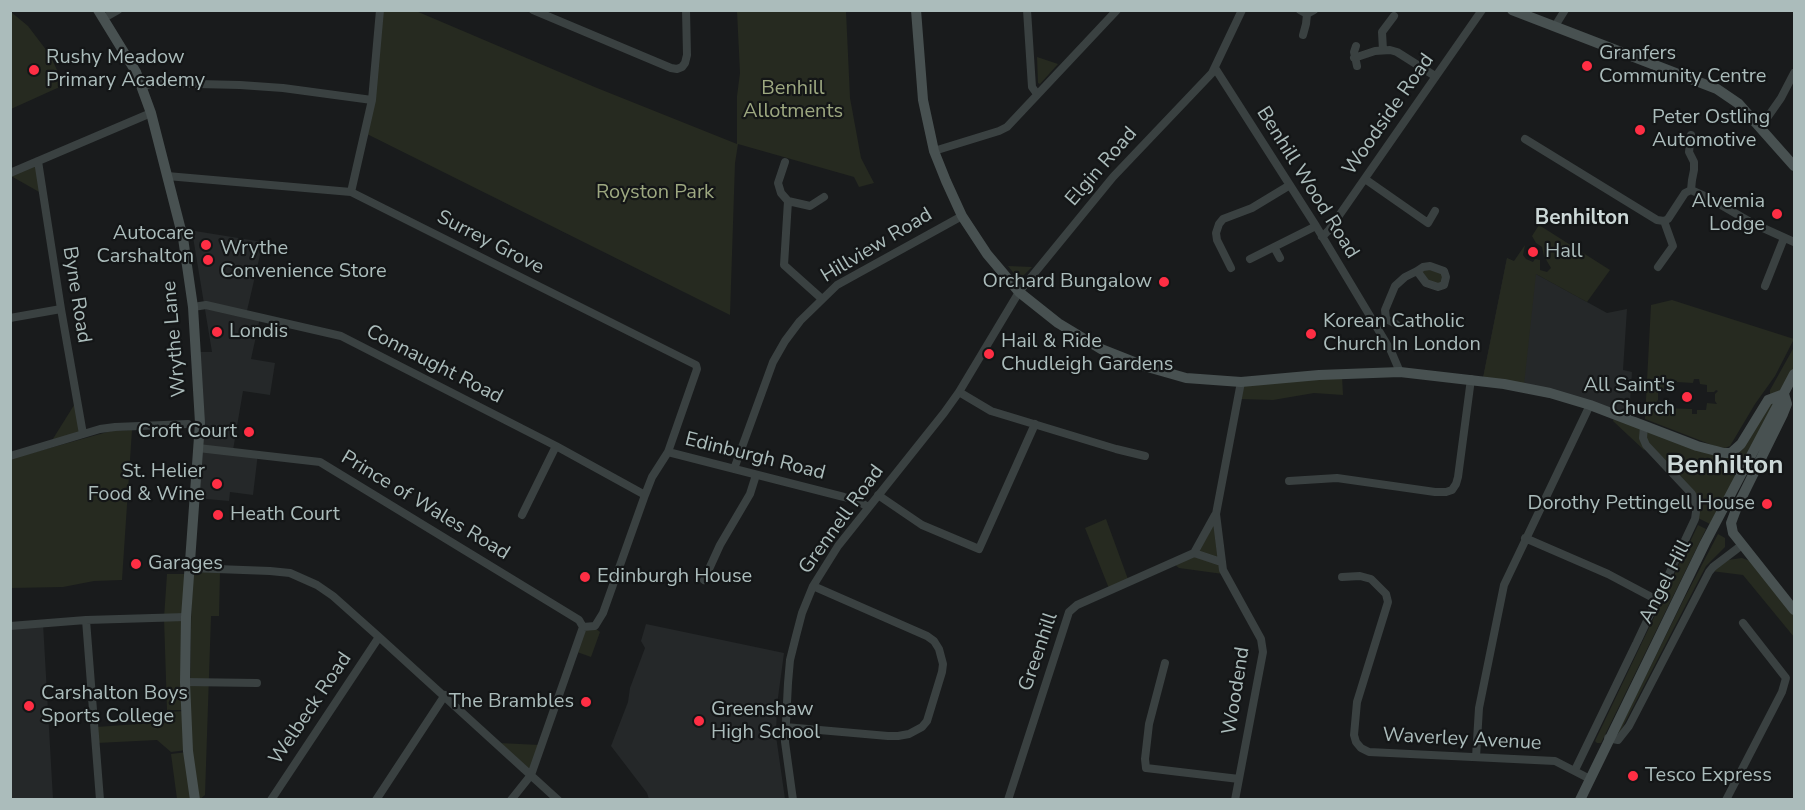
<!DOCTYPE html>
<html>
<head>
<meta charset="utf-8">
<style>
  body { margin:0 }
  #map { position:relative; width:1805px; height:810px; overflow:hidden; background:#191b1c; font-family:"Nunito Sans",sans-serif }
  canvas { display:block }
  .frame { position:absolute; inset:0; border:12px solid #abbcbb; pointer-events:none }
</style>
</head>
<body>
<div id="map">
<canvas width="1805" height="810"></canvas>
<div class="frame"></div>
</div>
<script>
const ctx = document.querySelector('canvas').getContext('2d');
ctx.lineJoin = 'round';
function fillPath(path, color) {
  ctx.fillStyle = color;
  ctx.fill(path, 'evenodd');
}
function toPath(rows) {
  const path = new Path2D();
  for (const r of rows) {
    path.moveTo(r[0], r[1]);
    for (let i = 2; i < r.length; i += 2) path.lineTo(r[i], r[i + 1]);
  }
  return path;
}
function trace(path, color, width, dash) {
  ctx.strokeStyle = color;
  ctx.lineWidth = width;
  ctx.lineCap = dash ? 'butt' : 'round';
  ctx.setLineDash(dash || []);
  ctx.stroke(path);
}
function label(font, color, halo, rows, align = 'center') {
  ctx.font = font + ' "Nunito Sans",sans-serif';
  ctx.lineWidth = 4.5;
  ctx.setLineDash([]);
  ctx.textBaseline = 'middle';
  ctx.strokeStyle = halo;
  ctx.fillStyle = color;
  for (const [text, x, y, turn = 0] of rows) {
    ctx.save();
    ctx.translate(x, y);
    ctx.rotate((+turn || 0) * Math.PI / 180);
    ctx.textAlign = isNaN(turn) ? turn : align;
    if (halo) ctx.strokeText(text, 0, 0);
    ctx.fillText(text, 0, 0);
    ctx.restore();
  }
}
const built = toPath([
  [195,231,263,242,246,315,260,318,251,359,275,363,270,395,243,391,233,450,258,453,253,495,230,492,229,501,195,498,197,352,212,352,193,237],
  [1507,258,1607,313,1627,309,1623,370,1632,372,1629,417,1483,378],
  [43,623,53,799,11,800,11,626],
  [646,624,784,653,777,705,776,736,785,799,649,799,647,793,611,746,628,702,630,688,645,648,641,641]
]);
const green = toPath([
  [380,11,416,11,597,88,737,144,737,96,740,73,737,11,846,11,850,98,861,158,874,183,859,187,854,177,738,144,735,163,730,315,365,133],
  [11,12,28,26,50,55,64,85,11,109],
  [1037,57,1058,64,1040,84,1038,83],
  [37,164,41,193,11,176],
  [1539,225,1610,270,1587,302,1536,274,1524,385,1483,378,1507,258,1514,261,1525,245,1523,255,1526,259,1533,262,1535,259,1540,260,1540,270,1547,272,1551,268,1544,256,1542,247,1536,243,1532,236],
  [1008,266,1032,267,1019,280],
  [1431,268,1442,273,1444,278,1442,283,1438,284,1427,281,1421,271],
  [1672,300,1794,339,1775,376,1755,404,1730,446,1725,448,1717,447,1645,419,1651,305],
  [1664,378,1677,381,1677,382,1693,383,1694,379,1699,379,1700,384,1707,385,1707,392,1714,392,1716,390,1718,391,1715,394,1715,401,1717,404,1707,403,1706,410,1697,410,1697,414,1692,414,1692,409,1662,408,1663,402,1659,401,1657,404,1656,402,1658,400,1658,390,1656,387,1664,389],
  [1794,347,1794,369,1783,392,1770,396,1770,390],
  [1342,376,1343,395,1314,393,1273,400,1240,399,1243,384],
  [1781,397,1712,525,1698,518,1698,504,1648,447,1644,450,1613,421,1615,416,1732,454,1769,402],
  [76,402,81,432,51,442],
  [132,430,122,580,94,581,63,587,11,588,10,459,111,431],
  [1106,519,1129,582,1110,591,1085,528],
  [1215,520,1223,574,1179,568,1174,564,1194,555],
  [1698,525,1706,529,1601,743,1597,743,1595,741],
  [1718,534,1725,538,1725,547,1706,566,1619,734,1618,732,1684,599],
  [1742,558,1753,562,1794,612,1794,637,1743,575,1711,571,1728,560],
  [192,569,220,571,219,616,211,616,205,795,199,800,189,750],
  [167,574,188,574,185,618,185,710,167,710,164,618],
  [585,628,595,628,600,632,591,657,577,652],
  [185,711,187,750,171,752,157,740,97,743,96,727,154,723,167,712],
  [499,743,540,745,531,771],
  [187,752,193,799,177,799,171,754]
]);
const street = toPath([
  [533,10,671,68,677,69,682,67,685,63,687,55,686,10],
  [1027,10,1032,87,1037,94],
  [1300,10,1307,14,1314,10],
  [104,18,118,10],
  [1555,26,1565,10],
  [1303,35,1306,24,1307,14],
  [1356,46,1354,52,1357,66],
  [1383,50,1382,32,1394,16],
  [1354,58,1375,51,1390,50,1397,52,1435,76],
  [1215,68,1316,226,1391,351,1400,372],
  [141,87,155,83,240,85,283,88,372,100],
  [1760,128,1781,98,1794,73],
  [1691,135,1689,152,1694,162,1694,170,1692,180,1691,190],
  [1525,139,1657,220,1664,221,1668,219,1685,193,1691,190,1709,198,1752,223,1794,242],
  [934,151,999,131,1007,127,1117,10],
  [38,161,61,309,83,434],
  [785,162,778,183,781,193,788,201,784,265,822,299],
  [10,173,151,113],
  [167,176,351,192,696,365,697,369,668,452,652,477,645,495,603,613,595,626,583,627,531,775,511,800],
  [1365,179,1428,223,1435,211],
  [351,192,372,100,380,10],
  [788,201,810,206,824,197],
  [1322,237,1329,230,1482,10],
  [1274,247,1280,258],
  [1250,259,1316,226],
  [1658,267,1673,246,1664,221],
  [1231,268,1217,240,1216,233,1219,224,1223,219,1252,208,1290,185],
  [1765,286,1784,238],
  [193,307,206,305,341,336,556,446,645,495],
  [10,318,61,309],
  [1396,324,1386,319,1385,310,1395,286,1405,277,1417,271,1423,267,1430,266,1444,271,1446,277,1444,285,1438,287,1426,283,1417,271],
  [959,392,991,411,1116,449,1145,456],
  [198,448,320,462,579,620,583,627],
  [668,452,844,497,858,501,868,507],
  [10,456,100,429,115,427,188,424],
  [734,469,773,362,785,341,800,321,837,285,962,216],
  [1289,481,1337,478,1435,492,1446,492,1452,490,1456,484,1458,477,1471,379],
  [878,495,922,525,979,549,1035,424],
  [522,515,556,446],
  [1525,538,1608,574,1657,600],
  [1194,553,1215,515],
  [1194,553,1221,562],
  [190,568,270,571,290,573,317,585,333,596,379,637,558,800],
  [1342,577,1360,576,1371,579,1386,594,1388,602,1357,702,1354,735,1356,742,1361,748,1369,752,1555,761,1590,779],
  [704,580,720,545,750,494,756,475],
  [86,620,100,800],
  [10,626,86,620,186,617],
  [1637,642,1695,519,1696,512,1696,505,1692,494,1646,445,1643,438,1644,426],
  [1165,663,1149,724,1145,759,1146,768,1239,779],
  [185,682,257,683],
  [785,727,888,736,898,736,909,734,922,727,927,721,942,672,943,664,939,649,934,641,927,636,813,586],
  [1608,738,1618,740,1629,726,1709,572,1713,567,1742,545],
  [1476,757,1479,708,1504,585,1590,405],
  [1575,770,1636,644],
  [271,800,379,637],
  [376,800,445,695],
  [793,800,785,742,788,683,790,660,796,636,802,613,813,586,838,546,944,413,959,392,1019,292,1113,177,1212,73,1242,10],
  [1008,800,1069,612,1077,605,1194,553],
  [1235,800,1263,652,1261,639,1223,570,1216,514,1241,382],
  [1726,800,1782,692,1786,678,1743,623]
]);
const secondary = toPath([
  [98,10,136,72,151,113,183,238,193,307,200,423,186,617,185,682,188,751,195,800],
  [916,10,923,100,934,151,946,181,962,216,987,254,1019,292,1058,323,1101,349,1144,366,1186,378,1241,382,1319,375,1400,372,1504,384,1550,393,1590,405,1697,446,1724,453,1731,453,1741,444,1768,400,1784,394],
  [1512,10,1717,89,1739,104,1794,166],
  [1784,394,1787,404,1783,414,1737,507,1731,523,1733,533,1737,538,1794,610],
  [1580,800,1705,543,1794,374]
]);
const markers = [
  [1587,66,6,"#ff2e44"],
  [34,70,6,"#ff2e44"],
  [1640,130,6,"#ff2e44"],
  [1777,214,6,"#ff2e44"],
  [206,245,6,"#ff2e44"],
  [1533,252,6,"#ff2e44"],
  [208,260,6,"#ff2e44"],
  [1164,282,6,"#ff2e44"],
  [217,332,6,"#ff2e44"],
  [1311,334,6,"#ff2e44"],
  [989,354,6,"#ff2e44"],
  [1687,397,6,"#ff2e44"],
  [249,432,6,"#ff2e44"],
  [217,484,6,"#ff2e44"],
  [1767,504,6,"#ff2e44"],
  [218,515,6,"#ff2e44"],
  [136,564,6,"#ff2e44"],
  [585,577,6,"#ff2e44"],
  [586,702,6,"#ff2e44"],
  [29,706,6,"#ff2e44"],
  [699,721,6,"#ff2e44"],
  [1633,776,6,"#ff2e44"]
];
const poiNames = [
  ["Granfers",1599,54],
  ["Community Centre",1599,77],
  ["Rushy Meadow",46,58],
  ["Primary Academy",46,81],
  ["Peter Ostling",1652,118],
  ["Automotive",1652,141],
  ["Alvemia",1765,202,"right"],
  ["Lodge",1765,225,"right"],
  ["Autocare",194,234,"right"],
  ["Carshalton",194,257,"right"],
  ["Wrythe",220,249],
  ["Convenience Store",220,272],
  ["Hall",1545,252],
  ["Orchard Bungalow",1152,282,"right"],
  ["Korean Catholic",1323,322],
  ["Church In London",1323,345],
  ["Londis",229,332],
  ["Hail & Ride",1001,342],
  ["Chudleigh Gardens",1001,365],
  ["All Saint's",1675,386,"right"],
  ["Church",1675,409,"right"],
  ["Croft Court",237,432,"right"],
  ["St. Helier",205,472,"right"],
  ["Food & Wine",205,495,"right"],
  ["Dorothy Pettingell House",1755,504,"right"],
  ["Heath Court",230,515],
  ["Garages",148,564],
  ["Edinburgh House",597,577],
  ["Carshalton Boys",41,694],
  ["Sports College",41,717],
  ["The Brambles",574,702,"right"],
  ["Greenshaw",711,710],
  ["High School",711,733],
  ["Tesco Express",1645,776]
];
const parkNames = [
  ["Benhill",793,89],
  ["Allotments",793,112],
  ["Royston Park",655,193]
];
const streetNames = [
  ["Woodside Road",1389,115,-55],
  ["Elgin Road",1102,167,-49],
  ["Benhill Wood Road",1307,183,58],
  ["Surrey Grove",490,243,27],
  ["Hillview Road",877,246,-31],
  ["Byne Road",76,295,81],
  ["Wrythe Lane",175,339,-95],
  ["Connaught Road",434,365,27],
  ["Edinburgh Road",755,457,14],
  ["Prince of Wales Road",425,506,31],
  ["Grennell Road",842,520,-54],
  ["Angel Hill",1666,582,-63],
  ["Greenhill",1039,652,-71],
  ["Woodend",1237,691,-81],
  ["Welbeck Road",311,709,-56],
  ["Waverley Avenue",1462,740,3]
];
const neighbourhoodNames = [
  ["Benhilton",1582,219]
];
const districtNames = [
  ["Benhilton",1725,467]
];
fillPath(built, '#252829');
fillPath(green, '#262a20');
trace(street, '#3a4141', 8);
trace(secondary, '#485151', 10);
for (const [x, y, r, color] of markers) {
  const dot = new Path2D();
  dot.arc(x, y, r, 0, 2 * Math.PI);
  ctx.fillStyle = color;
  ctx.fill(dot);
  trace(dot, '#141617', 2);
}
label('20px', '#abbcbb', '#141617', poiNames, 'left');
label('20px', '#9da880', '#141617', parkNames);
label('20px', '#abbcbb', '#141617', streetNames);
label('bold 21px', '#ccd8d7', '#141617', neighbourhoodNames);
label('bold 26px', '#ccd8d7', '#141617', districtNames);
</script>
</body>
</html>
